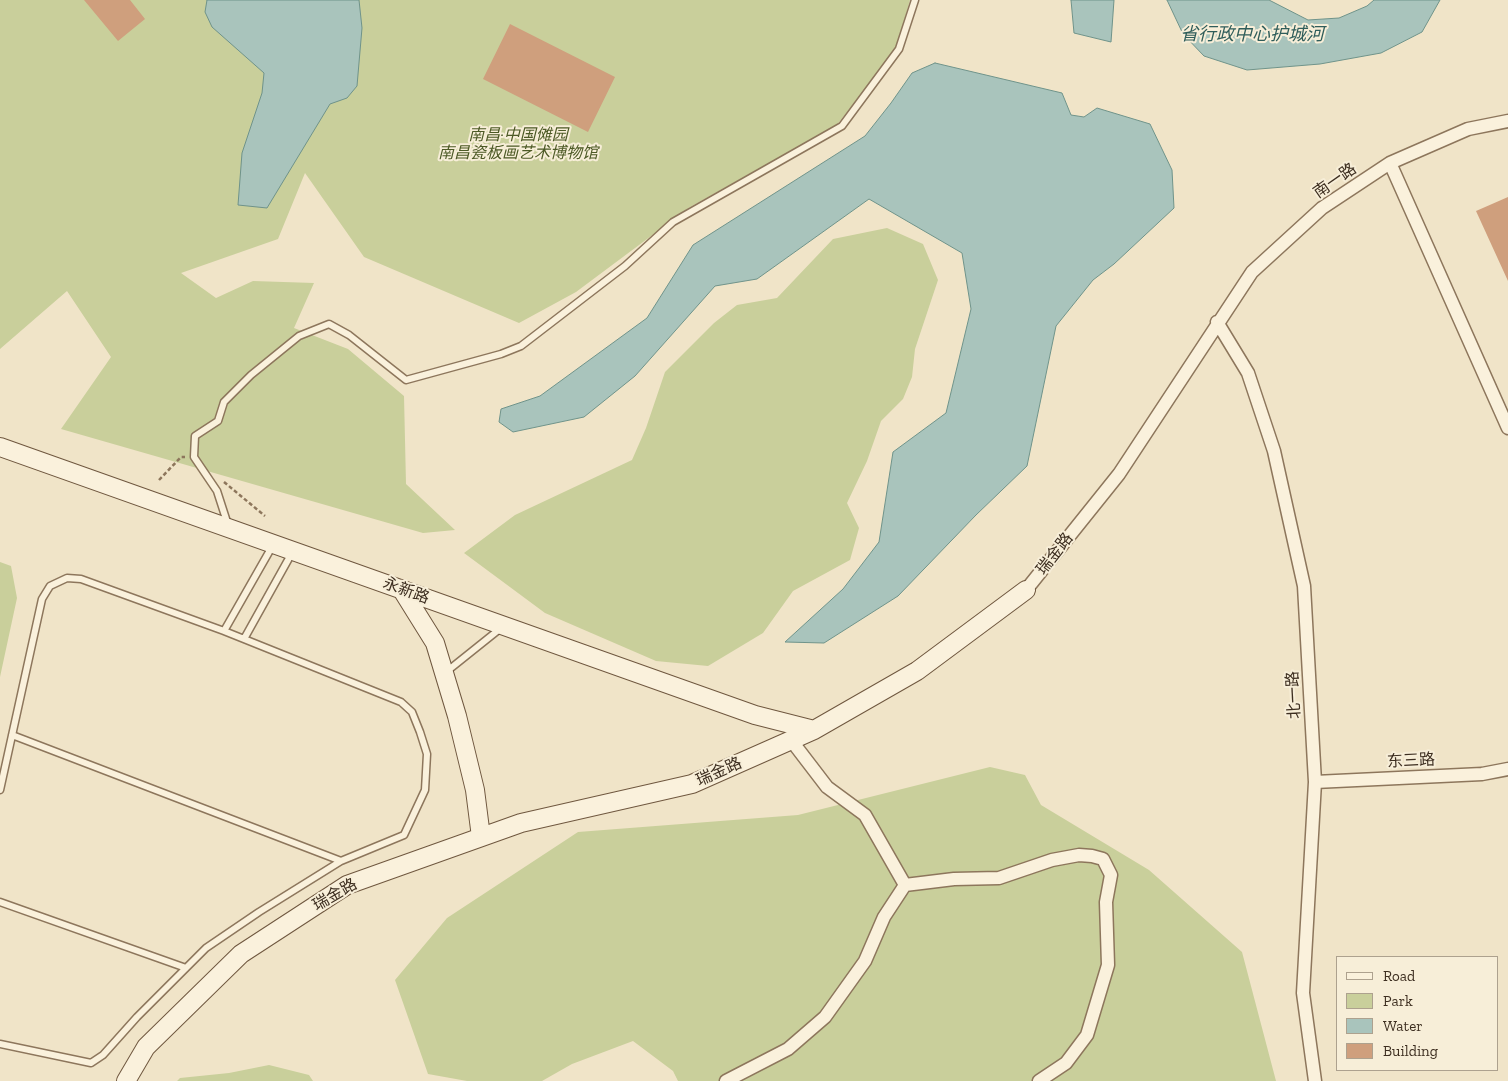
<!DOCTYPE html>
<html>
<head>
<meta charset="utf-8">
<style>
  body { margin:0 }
  #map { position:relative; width:1508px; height:1081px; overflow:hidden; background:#f0e4c8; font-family:"Zilla Slab",serif }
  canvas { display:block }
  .legend { position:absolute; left:1336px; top:956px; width:162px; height:115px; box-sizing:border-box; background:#f7eed8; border:1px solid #ada18e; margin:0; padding:6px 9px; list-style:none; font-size:15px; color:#3d2e20 }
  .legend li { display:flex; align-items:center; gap:10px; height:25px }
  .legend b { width:25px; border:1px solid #ada18e }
</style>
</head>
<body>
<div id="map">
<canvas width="1508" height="1081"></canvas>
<ul class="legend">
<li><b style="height:6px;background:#faf1dc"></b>Road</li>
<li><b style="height:14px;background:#c9cf9b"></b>Park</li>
<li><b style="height:14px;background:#a9c4bc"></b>Water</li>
<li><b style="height:14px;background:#cf9f7d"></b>Building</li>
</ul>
</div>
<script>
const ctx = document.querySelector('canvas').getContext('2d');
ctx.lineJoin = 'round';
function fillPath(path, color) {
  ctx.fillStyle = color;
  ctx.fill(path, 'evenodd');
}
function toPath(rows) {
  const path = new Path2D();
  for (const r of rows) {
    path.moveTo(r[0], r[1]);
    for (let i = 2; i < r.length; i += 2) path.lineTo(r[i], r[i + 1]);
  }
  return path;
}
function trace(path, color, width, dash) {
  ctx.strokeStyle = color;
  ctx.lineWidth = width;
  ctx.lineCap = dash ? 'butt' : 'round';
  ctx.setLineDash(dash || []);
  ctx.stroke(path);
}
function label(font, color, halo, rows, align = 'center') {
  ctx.font = font + ' "Zilla Slab","Noto Sans SC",serif';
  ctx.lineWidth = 4;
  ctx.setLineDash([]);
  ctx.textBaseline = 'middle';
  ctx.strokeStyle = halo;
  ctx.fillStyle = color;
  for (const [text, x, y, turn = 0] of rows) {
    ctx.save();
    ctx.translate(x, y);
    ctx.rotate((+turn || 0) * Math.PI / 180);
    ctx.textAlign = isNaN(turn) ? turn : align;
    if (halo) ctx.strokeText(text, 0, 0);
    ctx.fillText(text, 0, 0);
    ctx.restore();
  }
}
const green = toPath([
  [0,0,910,0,896,49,836,126,690,207,576,292,519,323,364,257,305,173,278,239,181,273,216,298,253,281,314,283,294,328,348,349,404,396,406,484,455,530,423,533,61,429,111,357,67,291,0,349],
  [887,228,923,244,938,280,915,349,912,377,903,399,881,421,867,461,847,503,859,528,850,560,793,591,763,633,708,666,656,661,545,613,464,553,515,515,632,460,646,428,665,372,714,323,737,305,777,298,833,239],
  [0,562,11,566,17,598,0,677],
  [990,767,1025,775,1041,805,1149,870,1242,952,1276,1081,678,1081,673,1071,633,1041,572,1064,542,1081,467,1081,428,1074,395,980,447,918,578,832,798,815],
  [269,1065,309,1075,313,1081,177,1081,180,1078,229,1073]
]);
const water = toPath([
  [207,0,359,0,362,28,357,86,347,98,330,104,267,208,238,205,242,153,262,93,264,73,212,27,205,12,207,0],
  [1071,0,1114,0,1111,42,1074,33,1071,0],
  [1167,0,1269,0,1308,20,1339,18,1367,6,1374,0,1440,0,1422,32,1381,53,1320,64,1247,70,1204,56,1183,34,1167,0],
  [935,63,1062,93,1071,115,1084,117,1097,108,1150,124,1172,170,1174,208,1114,264,1093,280,1056,326,1027,466,976,515,898,596,824,643,785,642,843,589,879,542,893,452,946,413,971,309,962,253,869,199,757,279,715,286,635,376,584,417,513,432,499,422,501,409,540,396,647,318,693,245,865,136,891,103,912,73,935,63]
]);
const building = toPath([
  [84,0,130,0,145,19,118,41],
  [510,24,615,77,588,132,483,79],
  [1508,197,1508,281,1476,211]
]);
const path = toPath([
  [159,480,181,457,185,457],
  [224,482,265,516]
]);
const lane = toPath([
  [228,525,217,491,194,457,195,436,218,421,224,402,251,375,299,336,329,324,349,335,406,380,501,354,521,346,625,266,673,222,842,126,899,49,915,0],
  [224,631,244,639],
  [446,672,501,628],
  [12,735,341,861],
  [0,790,42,599,50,586,67,578,81,579,224,631,273,545],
  [0,902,186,968],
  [0,1044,91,1063,103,1055,137,1017,206,948,259,912,341,861,404,835,425,790,427,754,420,732,412,712,401,702,244,639,293,551]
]);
const street = toPath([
  [1390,163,1508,428],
  [1217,322,1248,373,1274,451,1304,586,1315,782,1303,993,1315,1081],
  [1026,590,1119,474,1252,272,1322,208,1390,163,1468,129,1508,121],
  [1315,782,1482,774,1508,769],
  [905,885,954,879,999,878,1052,860,1079,855,1092,856,1103,859,1111,875,1106,902,1108,965,1087,1035,1066,1063,1039,1081],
  [726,1081,788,1049,825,1017,865,961,884,917,905,885,865,815,827,787,791,740]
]);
const secondary = toPath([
  [0,447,755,715,814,730],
  [402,590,435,643,457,716,475,790,481,837],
  [126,1081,146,1047,241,954,347,885,521,823,692,784,814,730,917,671,1026,590]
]);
const parkNames = [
  ["南昌·中国傩园",518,135],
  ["南昌瓷板画艺术博物馆",518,153]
];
const streetNames = [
  ["南一路",1335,181,-35],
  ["瑞金路",1055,554,-52],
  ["永新路",406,591,20],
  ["北一路",1294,695,-93],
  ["东三路",1411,761,-3],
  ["瑞金路",719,772,-24],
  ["瑞金路",335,895,-30]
];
const waterNames = [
  ["省行政中心护城河",1252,35]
];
fillPath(green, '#c9cf9b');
fillPath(water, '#a9c4bc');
trace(water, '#6f938a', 1);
fillPath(building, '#cf9f7d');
trace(lane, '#8d765c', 9);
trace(street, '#8d765c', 15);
trace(secondary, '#6f573f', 20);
trace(path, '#8d765c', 2.5, [4, 2.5]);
trace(lane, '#faf1dc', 6);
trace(street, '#faf1dc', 12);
trace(secondary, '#faf1dc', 18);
label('italic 16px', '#4d5a26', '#f7eed8', parkNames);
label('16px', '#3d2e20', '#f7eed8', streetNames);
label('italic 18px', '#2f5d5a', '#f7eed8', waterNames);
</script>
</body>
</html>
